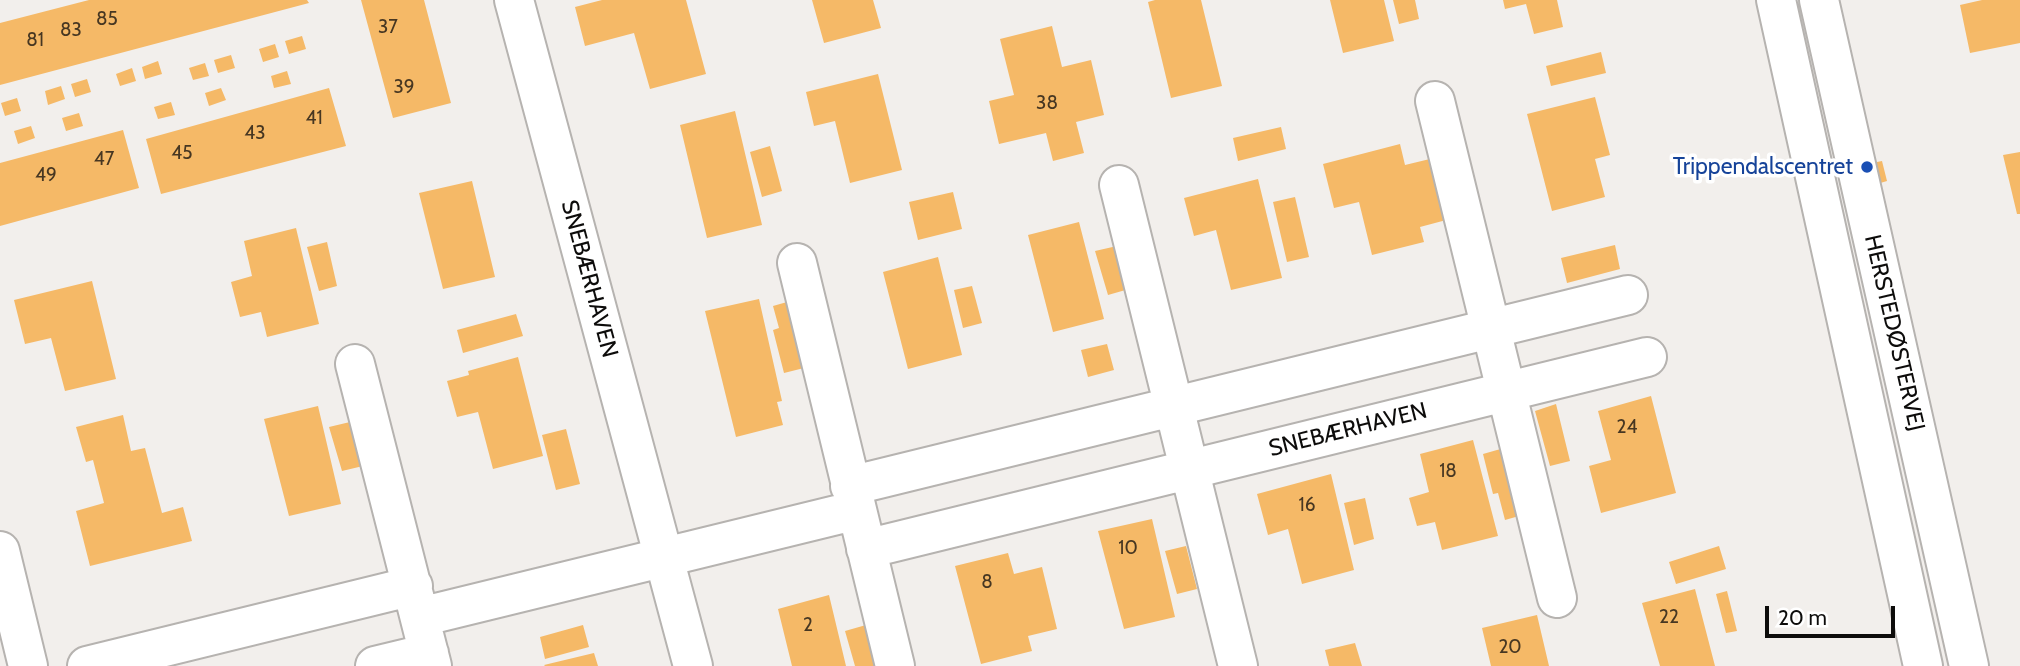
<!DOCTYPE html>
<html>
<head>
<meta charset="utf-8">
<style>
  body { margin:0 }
  #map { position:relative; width:2020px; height:666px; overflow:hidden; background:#f2efec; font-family:Cabin,sans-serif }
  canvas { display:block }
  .scale { position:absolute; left:1765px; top:606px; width:130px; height:32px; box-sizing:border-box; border:4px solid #0d0c0b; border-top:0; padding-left:9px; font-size:21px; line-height:24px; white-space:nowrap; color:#0d0c0b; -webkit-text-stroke:5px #fff; paint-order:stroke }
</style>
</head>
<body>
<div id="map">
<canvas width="2020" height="666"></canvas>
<div class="scale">20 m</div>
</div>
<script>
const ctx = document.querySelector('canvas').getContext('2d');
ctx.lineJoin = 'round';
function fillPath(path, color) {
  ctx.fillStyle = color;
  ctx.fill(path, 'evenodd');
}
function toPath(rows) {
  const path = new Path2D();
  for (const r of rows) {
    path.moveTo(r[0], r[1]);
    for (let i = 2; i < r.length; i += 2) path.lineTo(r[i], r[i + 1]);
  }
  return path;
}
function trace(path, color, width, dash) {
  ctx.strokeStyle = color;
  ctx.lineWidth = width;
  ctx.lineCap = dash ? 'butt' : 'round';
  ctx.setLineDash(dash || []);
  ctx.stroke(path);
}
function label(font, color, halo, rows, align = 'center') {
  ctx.font = font + ' Cabin,sans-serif';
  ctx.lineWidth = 7;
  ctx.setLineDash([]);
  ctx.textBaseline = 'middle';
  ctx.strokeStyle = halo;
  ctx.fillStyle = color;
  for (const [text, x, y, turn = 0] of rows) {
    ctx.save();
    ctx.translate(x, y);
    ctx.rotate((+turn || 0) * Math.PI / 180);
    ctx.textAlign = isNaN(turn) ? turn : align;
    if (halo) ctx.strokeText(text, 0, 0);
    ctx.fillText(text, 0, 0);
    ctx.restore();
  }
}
const building = toPath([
  [89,0,307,0,309,3,0,85,0,23],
  [361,0,424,0,451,103,393,118],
  [602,0,686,0,706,74,650,89,634,33,585,46,575,7],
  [812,0,873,0,881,28,824,43],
  [1155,0,1201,0,1222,86,1171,98,1148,2],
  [1330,0,1384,0,1394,41,1343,53],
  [1393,0,1415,0,1419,19,1399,24],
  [1503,0,1557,0,1563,27,1534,34,1526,4,1505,9],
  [1982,0,2020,0,2020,43,1970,53,1960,5],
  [1052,26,1062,67,1091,60,1104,115,1076,122,1084,153,1053,161,1046,133,999,144,989,101,1014,95,1000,39],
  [302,36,306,49,289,54,285,41],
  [275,44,279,57,263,62,259,49],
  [1601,52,1606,73,1551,86,1546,66],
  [231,55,235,68,218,73,214,60],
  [158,61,162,74,145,79,142,67],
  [205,63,209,76,193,80,189,68],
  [132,68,136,81,120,86,116,74],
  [287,71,291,84,274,88,271,76],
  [878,74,902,170,850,183,835,121,814,126,806,92],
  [87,79,91,92,75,97,71,84],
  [61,86,65,99,48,105,45,91],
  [221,88,226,100,209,106,205,93],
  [329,88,346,146,161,194,146,139],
  [1595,97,1610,155,1595,159,1605,197,1552,211,1527,114],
  [17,98,21,111,5,116,1,103],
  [171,102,175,115,158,119,154,107],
  [735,111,762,225,707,238,680,125],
  [79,113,83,126,66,131,62,118],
  [31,126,35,138,18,144,14,131],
  [1281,127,1286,149,1238,161,1233,138],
  [123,130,139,188,0,226,0,163],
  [1400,144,1405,165,1434,158,1450,219,1420,227,1424,242,1372,255,1359,202,1334,208,1323,164],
  [770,146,782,191,762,197,750,152],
  [2020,152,2020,214,2017,214,2003,155],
  [1882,161,1887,181,1877,184,1872,163],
  [1258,179,1282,278,1231,290,1216,230,1194,236,1184,198],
  [472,181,495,277,443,289,419,193],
  [953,192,962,229,918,240,909,202],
  [1295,197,1309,257,1287,262,1273,202],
  [1079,222,1104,319,1053,332,1028,235],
  [296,228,319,324,267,337,261,312,240,317,231,282,252,276,244,241],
  [327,242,337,286,319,291,307,247],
  [1615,245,1620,269,1567,283,1561,258],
  [1117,246,1129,289,1108,295,1095,251],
  [938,257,962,355,908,369,883,272],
  [92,281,116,379,65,391,51,338,25,344,14,300],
  [972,286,982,323,963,328,954,290],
  [759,299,782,401,777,402,783,425,736,437,705,311],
  [787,302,804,368,784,373,773,330,779,328,773,306],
  [516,314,523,336,463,353,457,330],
  [1107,344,1114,370,1088,377,1081,350],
  [518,357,543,456,493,469,478,412,457,417,447,381,469,375,468,371],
  [1651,396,1676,493,1601,513,1589,466,1611,460,1598,411],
  [1556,404,1570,461,1550,466,1535,411],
  [318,406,341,504,289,516,264,419],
  [123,415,131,451,145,448,162,513,183,507,192,541,90,566,76,511,104,503,93,460,86,462,76,427],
  [350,422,363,466,342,471,329,427],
  [566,429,580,484,556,490,542,435],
  [1473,440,1498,536,1442,550,1435,522,1417,526,1409,498,1429,492,1420,454],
  [1504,448,1519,516,1505,520,1498,493,1493,494,1483,454],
  [1331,474,1354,570,1302,584,1288,529,1268,535,1257,494],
  [1365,498,1374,539,1354,545,1344,503],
  [1152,519,1175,617,1124,629,1098,531],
  [1186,546,1197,589,1177,594,1165,551],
  [1719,546,1726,569,1676,584,1669,562],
  [1008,553,1014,574,1042,567,1057,629,1028,636,1032,651,981,664,955,566],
  [1695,589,1715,666,1660,666,1642,603],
  [1727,591,1737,631,1726,633,1716,594],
  [829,595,846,666,792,666,778,609],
  [1537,615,1549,666,1491,666,1482,628],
  [583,625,589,647,545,659,540,637],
  [866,625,876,666,855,666,845,631],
  [1355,643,1362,666,1329,666,1325,650],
  [594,653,598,666,545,666,544,665]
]);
const minor = toPath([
  [514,0,693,666],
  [1776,0,1923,666],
  [1819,0,1969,666],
  [1435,101,1557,598],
  [1119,185,1238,666],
  [797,263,895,666],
  [355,364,432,666],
  [850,486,1628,295],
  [866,549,1647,357],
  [0,551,28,666],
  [420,617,857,510],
  [87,666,413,586],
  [375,666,429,653]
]);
const markers = [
  [1867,167,7,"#1a4fb4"]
];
const numberNames = [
  ["85",107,19],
  ["37",388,27],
  ["83",71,30],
  ["81",35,40],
  ["39",404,87],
  ["38",1047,103],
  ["41",314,118],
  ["43",255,133],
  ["45",182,153],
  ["47",104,159],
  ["49",46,175],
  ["24",1627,427],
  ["18",1448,471],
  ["16",1307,505],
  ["10",1128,548],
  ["8",987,582],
  ["22",1669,617],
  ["2",808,625],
  ["20",1510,647]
];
const transitNames = [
  ["Trippendalscentret",1853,167]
];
const streetNames = [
  ["SNEBÆRHAVEN",589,279,75],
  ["HERSTEDØSTERVEJ",1894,333,77],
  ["SNEBÆRHAVEN",1348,430,-14]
];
fillPath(building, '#f5b967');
trace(minor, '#b6b3b0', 42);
trace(minor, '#fff', 38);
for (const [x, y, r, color] of markers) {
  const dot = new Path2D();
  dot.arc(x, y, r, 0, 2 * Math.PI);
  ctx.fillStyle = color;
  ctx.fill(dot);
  trace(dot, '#fff', 2.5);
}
label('19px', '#473722', null, numberNames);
label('23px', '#164399', '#fff', transitNames, 'right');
label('23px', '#0d0c0b', '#fff', streetNames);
</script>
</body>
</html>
